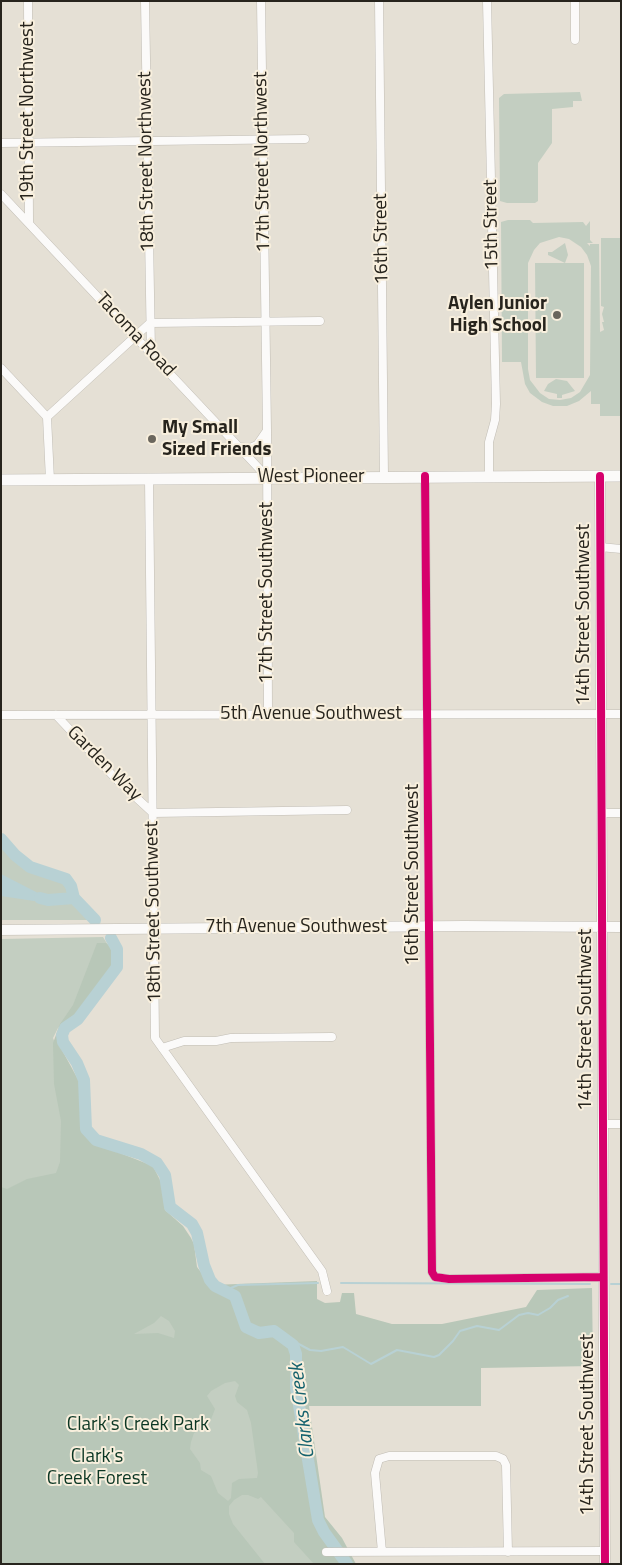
<!DOCTYPE html>
<html>
<head>
<meta charset="utf-8">
<style>
  body { margin:0 }
  #map { position:relative; width:622px; height:1565px; overflow:hidden; background:#e5e0d5; font-family:"Titillium Web",sans-serif }
  canvas { display:block }
  .frame { position:absolute; inset:0; border:2px solid #27241d; pointer-events:none }
</style>
</head>
<body>
<div id="map">
<canvas width="622" height="1565"></canvas>
<div class="frame"></div>
</div>
<script>
const ctx = document.querySelector('canvas').getContext('2d');
ctx.lineJoin = 'round';
function fillPath(path, color) {
  ctx.fillStyle = color;
  ctx.fill(path, 'evenodd');
}
function toPath(rows) {
  const path = new Path2D();
  for (const r of rows) {
    path.moveTo(r[0], r[1]);
    for (let i = 2; i < r.length; i += 2) path.lineTo(r[i], r[i + 1]);
  }
  return path;
}
function trace(path, color, width, dash) {
  ctx.strokeStyle = color;
  ctx.lineWidth = width;
  ctx.lineCap = dash ? 'butt' : 'round';
  ctx.setLineDash(dash || []);
  ctx.stroke(path);
}
function label(font, color, halo, rows, align = 'center') {
  ctx.font = font + ' "Titillium Web",sans-serif';
  ctx.lineWidth = 4;
  ctx.setLineDash([]);
  ctx.textBaseline = 'middle';
  ctx.strokeStyle = halo;
  ctx.fillStyle = color;
  for (const [text, x, y, turn = 0] of rows) {
    ctx.save();
    ctx.translate(x, y);
    ctx.rotate((+turn || 0) * Math.PI / 180);
    ctx.textAlign = isNaN(turn) ? turn : align;
    if (halo) ctx.strokeText(text, 0, 0);
    ctx.fillText(text, 0, 0);
    ctx.restore();
  }
}
const green = toPath([
  [580,92,582,101,573,101,573,107,552,109,552,143,538,163,538,201,535,203,507,203,500,201,499,98,504,94],
  [508,220,530,220,533,223,583,222,586,226,590,221,590,240,593,243,587,243,590,246,590,244,599,244,600,332,604,330,602,322,604,322,602,314,604,307,601,306,601,238,621,238,621,416,600,416,600,404,591,404,591,391,579,401,567,406,553,406,542,402,530,393,525,384,521,362,502,362,501,222],
  [559,237,569,239,581,247,587,255,591,266,590,375,580,392,571,398,560,400,549,399,540,393,530,380,528,369,528,263,534,250,540,243],
  [565,243,568,255,565,263,584,263,584,378,536,378,535,263,565,263,548,255,548,252,552,252],
  [556,379,567,381,575,391,562,395,562,398,557,398,557,394,544,391,548,384],
  [1,839,15,855,30,867,66,879,71,886,74,898,95,920,1,920],
  [103,937,111,950,98,983,70,1020,58,1028,53,1038,60,1055,80,1134,194,1282,327,1564,20,1564,1,1456,1,939]
]);
const forest = toPath([
  [97,943,106,943,111,947,114,952,114,966,77,1017,63,1026,57,1035,62,1050,80,1083,82,1126,85,1135,92,1142,153,1166,161,1182,165,1210,183,1226,191,1238,194,1244,197,1267,211,1285,317,1281,317,1299,325,1303,340,1302,342,1293,354,1293,356,1314,392,1324,442,1324,526,1307,537,1290,592,1288,593,1366,481,1368,481,1406,309,1406,325,1517,342,1538,356,1564,314,1564,294,1542,294,1533,261,1497,258,1499,248,1495,242,1495,234,1500,229,1506,229,1514,233,1524,265,1564,1,1564,1,1187,7,1189,27,1179,56,1173,60,1162,61,1121,54,1084,53,1043,60,1024,73,1005],
  [161,1316,169,1321,175,1331,174,1338,158,1333,134,1334,154,1323],
  [235,1381,239,1385,235,1396,237,1402,247,1410,251,1423,258,1473,257,1478,239,1479,232,1483,231,1498,228,1501,218,1493,211,1476,201,1470,200,1463,190,1449,191,1442,194,1433,206,1427,210,1422,215,1409,207,1396,211,1391,225,1383]
]);
const water = toPath([
  [1,874,38,893,40,898,34,901,1,896]
]);
const stream = toPath([
  [341,1283,590,1284],
  [611,1284,621,1284],
  [226,1290,238,1285,318,1283],
  [282,1335,310,1350,321,1351,343,1347,371,1364,397,1350,434,1357,439,1355,453,1341,460,1331,477,1326,499,1330,519,1315,528,1313,538,1315,550,1308,558,1300,568,1296]
]);
const river = toPath([
  [1,839,15,855,30,867,66,879,71,886,74,898,95,920],
  [40,898,48,900,74,898],
  [111,938,117,949,117,967,78,1019,65,1028,62,1035,63,1042,77,1063,84,1080,86,1129,96,1140,141,1154,157,1163,165,1175,170,1207,192,1224,197,1233,204,1265,210,1280,215,1286,235,1296,246,1327,259,1333,274,1331,293,1345,296,1354,296,1387,318,1520,324,1532,347,1564]
]);
const minor = toPath([
  [28,1,29,223],
  [145,1,151,352],
  [261,1,267,430,268,714],
  [379,1,384,477],
  [487,1,496,404,495,420,489,442,489,477],
  [575,40,575,1],
  [1,143,305,139],
  [1,194,267,477],
  [1,368,47,417],
  [47,417,150,323,320,321],
  [47,417,50,480],
  [240,447,250,448,257,445,266,432],
  [425,476,432,1272,435,1277,449,1279,603,1277],
  [149,479,155,1038,322,1271,327,1291],
  [600,547,621,549],
  [1,715,621,714],
  [56,715,116,779,153,813,347,810],
  [601,813,621,813],
  [162,1048,184,1041,216,1041,231,1038,332,1037],
  [603,1124,621,1124],
  [326,1552,605,1551],
  [382,1552,375,1473,379,1459,389,1456,496,1456,503,1459,506,1465,508,1552]
]);
const tertiary = toPath([
  [600,476,605,1564],
  [1,930,464,926,621,927]
]);
const secondary = toPath([
  [1,480,621,476]
]);
const cycleway = toPath([
  [425,476,432,1272,435,1277,449,1279,603,1277],
  [600,476,605,1564]
]);
const markers = [
  [557,315,5,"#6a665d"],
  [152,439,5,"#6a665d"]
];
const streetNames = [
  ["19th Street Northwest",28,112,-90],
  ["18th Street Northwest",147,162,-91],
  ["17th Street Northwest",263,162,-91],
  ["15th Street",492,225,-91],
  ["16th Street",382,239,-91],
  ["Tacoma Road",135,335,47],
  ["West Pioneer",311,477],
  ["17th Street Southwest",267,593,-90],
  ["14th Street Southwest",584,615,-90],
  ["5th Avenue Southwest",311,714],
  ["Garden Way",104,764,45],
  ["16th Street Southwest",413,875,-90],
  ["18th Street Southwest",154,912,-91],
  ["7th Avenue Southwest",296,927],
  ["14th Street Southwest",586,1020,-90],
  ["14th Street Southwest",588,1425,-90]
];
const poiNames = [
  ["Aylen Junior",547,304],
  ["High School",547,326],
  ["My Small",162,428,"left"],
  ["Sized Friends",162,450,"left"]
];
const parkNames = [
  ["Clark's Creek Park",138,1425],
  ["Clark's",97,1457],
  ["Creek Forest",97,1479]
];
const waterNames = [
  ["Clarks Creek",303,1411,-97]
];
fillPath(green, '#c3cec1');
fillPath(forest, '#b8c7b8');
fillPath(water, '#b8d1d4');
trace(stream, '#b8d1d4', 2);
trace(river, '#b8d1d4', 12);
trace(minor, '#c1bdb5', 9);
trace(tertiary, '#c1bdb5', 11);
trace(secondary, '#c1bdb5', 12);
trace(minor, '#fbfaf9', 8);
trace(tertiary, '#fbfaf9', 10);
trace(secondary, '#fbfaf9', 11);
trace(cycleway, '#d6006c', 8);
for (const [x, y, r, color] of markers) {
  const dot = new Path2D();
  dot.arc(x, y, r, 0, 2 * Math.PI);
  ctx.fillStyle = color;
  ctx.fill(dot);
  trace(dot, '#f8efdd', 2);
}
label('19px', '#27241d', '#f8efdd', streetNames);
label('bold 19px', '#27241d', '#f8efdd', poiNames, 'right');
label('19px', '#0b3623', '#f8efdd', parkNames);
label('italic 20px', '#15626e', '#f8efdd', waterNames);
</script>
</body>
</html>
